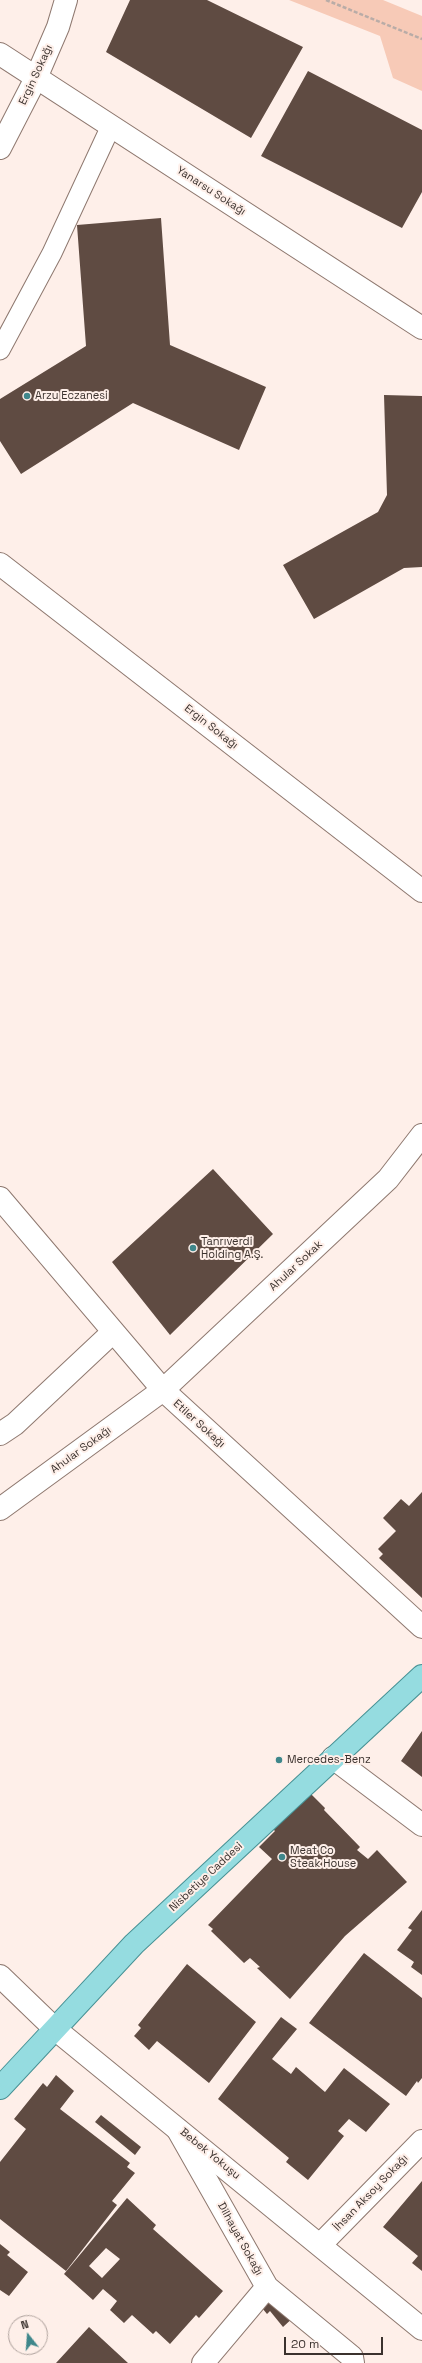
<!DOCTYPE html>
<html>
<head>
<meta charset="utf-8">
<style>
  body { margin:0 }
  #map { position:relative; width:422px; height:2363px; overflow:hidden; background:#feefe9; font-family:"Space Grotesk",sans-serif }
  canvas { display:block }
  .north { position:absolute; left:8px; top:2315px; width:40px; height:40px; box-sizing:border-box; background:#feefe9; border:1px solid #b0a39e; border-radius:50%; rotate:343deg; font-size:11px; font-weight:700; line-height:16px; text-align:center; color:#3b322e }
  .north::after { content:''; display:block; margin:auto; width:14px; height:18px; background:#3f878b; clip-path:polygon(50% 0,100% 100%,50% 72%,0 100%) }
  .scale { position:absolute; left:284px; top:2337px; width:99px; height:18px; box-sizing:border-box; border:2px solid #3b322e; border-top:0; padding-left:5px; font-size:12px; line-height:14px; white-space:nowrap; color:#3b322e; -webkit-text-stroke:3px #feefe9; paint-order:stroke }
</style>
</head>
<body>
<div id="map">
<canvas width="422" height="2363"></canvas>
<div class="north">N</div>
<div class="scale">20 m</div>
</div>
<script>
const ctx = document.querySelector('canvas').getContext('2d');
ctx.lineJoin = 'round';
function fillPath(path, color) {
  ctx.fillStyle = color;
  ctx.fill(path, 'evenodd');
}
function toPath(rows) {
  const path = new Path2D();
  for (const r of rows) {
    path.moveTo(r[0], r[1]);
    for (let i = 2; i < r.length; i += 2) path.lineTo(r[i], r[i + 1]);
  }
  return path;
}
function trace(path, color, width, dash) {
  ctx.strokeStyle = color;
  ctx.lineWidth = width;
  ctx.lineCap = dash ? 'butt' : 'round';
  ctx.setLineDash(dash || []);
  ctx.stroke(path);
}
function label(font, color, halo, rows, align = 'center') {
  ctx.font = font + ' "Space Grotesk",sans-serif';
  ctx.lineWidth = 4;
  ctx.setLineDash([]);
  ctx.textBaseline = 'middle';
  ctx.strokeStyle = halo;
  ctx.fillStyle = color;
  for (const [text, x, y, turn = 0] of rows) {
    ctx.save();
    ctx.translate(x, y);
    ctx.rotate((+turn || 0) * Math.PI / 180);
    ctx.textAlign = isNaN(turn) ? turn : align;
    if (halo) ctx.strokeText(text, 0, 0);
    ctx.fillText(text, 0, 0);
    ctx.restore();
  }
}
const green = toPath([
  [289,0,383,0,422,16,422,91,393,78,380,36]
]);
const building = toPath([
  [130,0,207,0,303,47,251,138,106,52],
  [308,71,422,130,422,192,402,228,261,156],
  [161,218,170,345,266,387,239,450,133,403,21,474,0,441,0,399,86,346,77,225],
  [384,395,422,396,422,567,404,568,314,619,283,565,378,512,387,495],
  [213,1169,273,1234,170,1335,112,1262],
  [422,1492,422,1598,379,1558,383,1554,378,1549,396,1531,383,1518,401,1499,409,1506],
  [422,1731,422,1777,401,1761],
  [306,1794,309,1797,311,1794,325,1808,324,1810,360,1847,357,1850,368,1859,377,1850,407,1882,345,1936,290,1999,257,1968,260,1967,250,1958,244,1963,211,1931,213,1929,208,1925,272,1859,259,1847,275,1831,272,1828],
  [422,1910,422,1975,411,1967,414,1962,397,1950,412,1930,408,1928],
  [364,1953,422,1998,422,2078,418,2083,417,2081,406,2096,309,2023],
  [187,1964,256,2022,209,2083,157,2041,149,2050,134,2036,141,2028,138,2025],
  [281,2017,297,2029,272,2059,291,2074,296,2067,325,2092,344,2068,390,2104,366,2132,349,2119,338,2131,344,2136,308,2180,286,2162,289,2158,218,2099],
  [56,2075,74,2091,60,2109,130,2163,127,2167,135,2173,112,2201,117,2205,66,2271,0,2219,0,2162,26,2129,14,2119,43,2083,47,2087],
  [101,2115,141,2147,135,2155,95,2122],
  [422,2181,422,2271,412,2263,418,2256,383,2227],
  [127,2198,156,2225,153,2229,223,2291,199,2318,196,2315,170,2344,156,2331,153,2334,132,2315,124,2323,110,2310,117,2301,103,2289,93,2300,64,2274],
  [106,2248,120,2259,102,2278,89,2266],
  [0,2244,10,2252,7,2255,28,2272,9,2296,0,2290],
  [264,2297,296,2315,283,2327,270,2311,267,2314,258,2303],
  [89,2327,128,2363,56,2363]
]);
const path = toPath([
  [326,0,422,39]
]);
const service = toPath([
  [0,350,52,253,111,126]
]);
const minor = toPath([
  [0,148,36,78,58,27,66,0],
  [0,564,422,891],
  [0,1198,163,1390,422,1627],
  [0,1434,15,1424,113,1332],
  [0,1509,163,1390,388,1179,422,1135],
  [333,1758,422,1825],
  [178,2130,267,2287,352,2357,353,2363],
  [321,2244,422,2141],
  [203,2363,267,2287]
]);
const tertiary = toPath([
  [0,54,422,328],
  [0,1976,55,2029,422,2329]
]);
const primary = toPath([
  [0,2088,134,1944,422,1676]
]);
const markers = [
  [27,396,4,"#3f878b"],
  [193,1248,4,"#3f878b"],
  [279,1760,4,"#3f878b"],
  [282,1857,4,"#3f878b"]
];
const streetNames = [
  ["Ergin Sokağı",36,75,-65],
  ["Yanarsu Sokağı",211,191,33],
  ["Ergin Sokağı",211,727,38],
  ["Ahular Sokak",296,1266,-43],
  ["Etiler Sokağı",199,1424,42],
  ["Ahular Sokağı",81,1450,-36],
  ["Nisbetiye Caddesi",206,1877,-43],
  ["Bebek Yokuşu",210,2154,39],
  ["İhsan Aksoy Sokağı",371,2193,-46],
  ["Dilhayat Sokağı",240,2239,61]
];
const poiNames = [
  ["Arzu Eczanesi",35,396],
  ["Tanrıverdi",201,1242],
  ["Holding A.Ş.",201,1255],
  ["Mercedes-Benz",287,1760],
  ["Meat Co",290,1851],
  ["Steak House",290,1864]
];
fillPath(green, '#f7cab7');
fillPath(building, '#5f4b42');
trace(service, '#8e786f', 21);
trace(minor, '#8e786f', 24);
trace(tertiary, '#8e786f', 24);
trace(primary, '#479194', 24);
trace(path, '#b9aca7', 2.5, [4, 2]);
trace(service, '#fff', 19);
trace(minor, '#fff', 22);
trace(tertiary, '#fff', 22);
trace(primary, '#95dce0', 22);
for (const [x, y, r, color] of markers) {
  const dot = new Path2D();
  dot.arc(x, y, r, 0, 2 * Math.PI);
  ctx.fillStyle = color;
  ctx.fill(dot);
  trace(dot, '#feefe9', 1.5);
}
label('11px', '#3b322e', '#feefe9', streetNames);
label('11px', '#3b322e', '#feefe9', poiNames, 'left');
</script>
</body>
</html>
